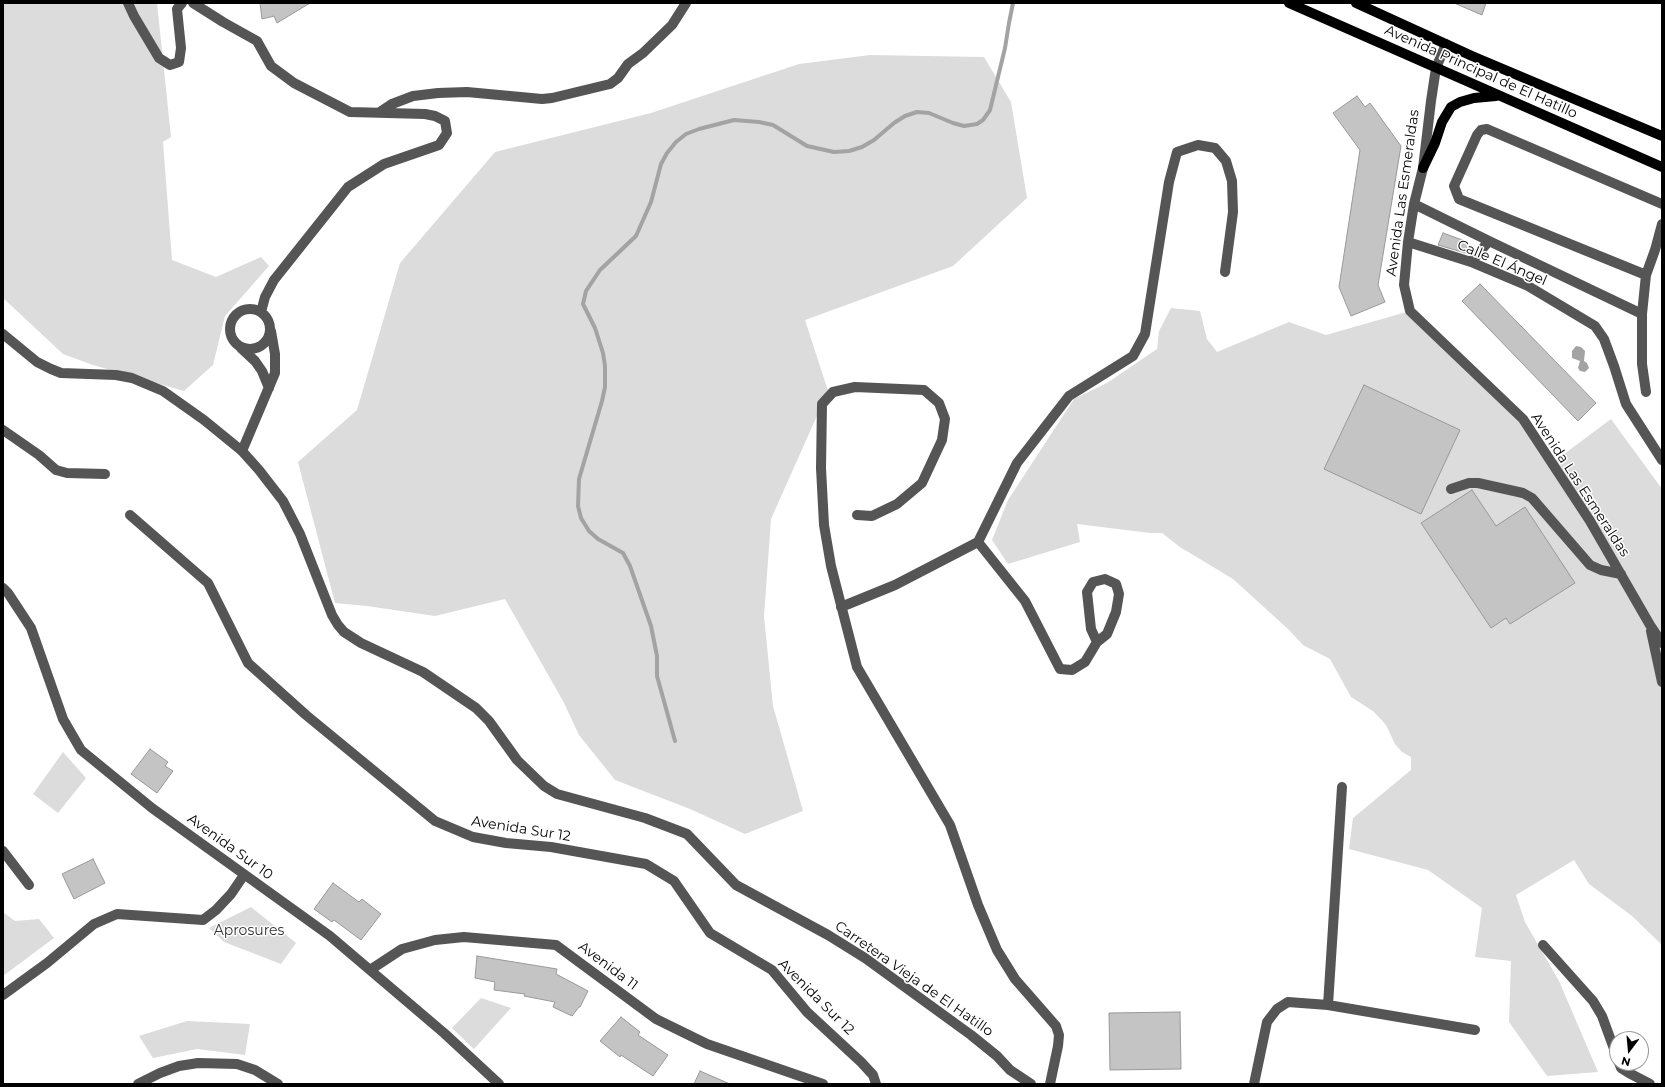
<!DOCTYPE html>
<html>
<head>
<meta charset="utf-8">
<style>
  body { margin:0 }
  #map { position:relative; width:1665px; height:1087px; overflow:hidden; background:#fff; font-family:Montserrat,sans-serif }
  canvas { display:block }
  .frame { position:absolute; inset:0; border:4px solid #000; pointer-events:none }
  .north { position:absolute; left:1609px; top:1031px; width:40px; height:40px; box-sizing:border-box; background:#fff; border:1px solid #999; border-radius:50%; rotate:196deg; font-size:11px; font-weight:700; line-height:16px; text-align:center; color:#000 }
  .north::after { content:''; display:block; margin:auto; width:14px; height:18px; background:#000; clip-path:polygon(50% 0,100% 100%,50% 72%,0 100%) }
</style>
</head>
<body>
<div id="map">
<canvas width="1665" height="1087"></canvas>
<div class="frame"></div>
<div class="north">N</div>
</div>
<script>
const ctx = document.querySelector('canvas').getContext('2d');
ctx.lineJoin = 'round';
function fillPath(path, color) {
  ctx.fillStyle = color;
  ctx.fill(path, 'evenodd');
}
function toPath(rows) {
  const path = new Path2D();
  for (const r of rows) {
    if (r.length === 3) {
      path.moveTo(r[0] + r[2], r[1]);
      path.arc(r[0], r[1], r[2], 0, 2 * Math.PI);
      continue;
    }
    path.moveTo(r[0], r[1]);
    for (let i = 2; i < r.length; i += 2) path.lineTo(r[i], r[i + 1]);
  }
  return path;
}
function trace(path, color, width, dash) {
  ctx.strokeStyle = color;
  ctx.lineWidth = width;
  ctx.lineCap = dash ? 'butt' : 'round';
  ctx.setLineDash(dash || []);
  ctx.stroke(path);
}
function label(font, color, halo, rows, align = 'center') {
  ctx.font = font + ' Montserrat,sans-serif';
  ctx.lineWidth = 3;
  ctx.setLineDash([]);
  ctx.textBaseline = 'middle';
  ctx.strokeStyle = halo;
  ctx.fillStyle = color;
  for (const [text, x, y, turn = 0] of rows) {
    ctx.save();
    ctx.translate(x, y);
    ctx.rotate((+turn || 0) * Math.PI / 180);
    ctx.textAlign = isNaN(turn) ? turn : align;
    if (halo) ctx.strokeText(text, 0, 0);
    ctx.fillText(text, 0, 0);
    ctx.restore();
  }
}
const green = toPath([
  [3,3,157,3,171,137,163,142,172,260,216,277,261,257,269,266,225,316,213,365,184,391,93,365,63,354,3,298],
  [870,55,984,57,1011,102,1027,198,953,266,805,320,828,391,771,519,764,616,773,706,803,811,745,834,690,809,615,780,579,735,563,701,505,599,435,616,367,606,335,603,298,462,357,410,400,263,495,152,651,113,799,64],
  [1171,308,1200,311,1207,339,1217,352,1289,322,1326,335,1410,311,1513,410,1552,463,1611,419,1662,489,1662,945,1632,916,1589,884,1574,860,1516,895,1525,922,1559,981,1598,1072,1547,1076,1509,1022,1511,961,1475,957,1482,908,1428,870,1349,849,1353,818,1411,770,1411,757,1402,752,1395,744,1386,725,1373,711,1351,697,1330,659,1303,645,1288,629,1233,579,1180,547,1162,533,1150,533,1077,524,1080,542,1008,564,992,540,1008,500,1074,399,1107,383,1157,349,1159,331],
  [63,752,86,778,58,813,33,794],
  [251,907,296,943,281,964,224,942,209,928],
  [3,912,15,921,39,919,54,938,3,976],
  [481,998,511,1008,474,1049,452,1028],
  [187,1021,250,1024,245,1055,197,1049,153,1058,139,1036]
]);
const water = toPath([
  [1576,346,1581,347,1585,351,1584,361,1587,363,1589,368,1585,372,1580,371,1578,368,1580,361,1572,358,1572,351]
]);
const stream = toPath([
  [675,741,657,676,657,656,651,626,630,566,623,553,598,539,589,531,581,518,578,506,579,479,602,401,605,387,605,366,603,353,595,328,583,304,586,291,600,270,636,236,651,202,661,164,667,153,676,142,686,134,699,129,734,120,759,122,773,125,807,146,834,152,849,151,862,147,874,140,894,123,905,116,917,112,929,113,953,123,964,126,977,124,983,120,990,110,1005,48,1009,23,1013,3]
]);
const building = toPath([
  [260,3,310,3,277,23,274,16,262,19,260,3],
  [1454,3,1486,3,1482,15,1454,3],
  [1357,96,1365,107,1370,103,1401,146,1378,285,1385,302,1351,316,1339,287,1360,150,1333,113,1357,96],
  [1443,233,1468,242,1471,247,1468,252,1465,253,1438,245,1443,233],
  [1480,284,1596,403,1578,421,1462,301,1480,284],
  [1364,385,1460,430,1421,514,1324,469,1364,385],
  [1472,490,1496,526,1525,507,1575,583,1510,624,1506,618,1491,628,1421,523,1472,490],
  [150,749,168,762,165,766,173,771,157,793,131,774,150,749],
  [93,859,105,883,74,899,62,874,93,859],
  [333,883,359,902,362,899,381,914,361,940,334,920,332,922,314,909,333,883],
  [477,956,557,969,556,974,588,991,580,1007,579,1007,572,1016,553,1007,555,1002,524,996,525,994,494,990,495,982,475,978,477,956],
  [1180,1012,1181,1069,1110,1070,1109,1013,1180,1012],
  [621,1017,640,1032,638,1035,668,1055,653,1076,621,1055,620,1057,600,1041,621,1017],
  [700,1071,730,1084,694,1084,700,1071]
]);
const minor = toPath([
  [128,3,134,16,159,58,170,65,179,62,181,48,177,9,182,3],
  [193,3,223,22,257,41,271,66,294,83,350,112,425,114,435,116,445,121,447,133,439,145,384,164,348,187,274,280,265,297,261,312],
  [1446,44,1436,68,1431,101,1423,168,1414,204,1408,242,1404,285,1410,311,1523,419,1590,521,1650,625,1662,643],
  [380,112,392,104,413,96,438,93,467,92,542,99,552,98,610,84,618,78,628,64,643,53,672,25,686,3],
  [1414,204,1489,241],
  [1408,242,1471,262,1528,286,1595,326,1604,339,1614,366,1626,404,1662,460],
  [1471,262,1489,241,1642,314,1642,364,1646,392],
  [1646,275,1459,199,1454,186,1477,135,1481,130,1487,129,1662,204],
  [250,329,20],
  [1642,314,1646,275,1655,250,1662,224],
  [3,334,37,362,51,369,61,373,116,375,132,378,163,391,204,420,242,451,259,470,283,501,300,534,332,615,338,625,344,632,361,643,423,672,476,708,489,721,517,760,544,786,557,794,645,818,687,834,736,885,828,935,865,958,971,1035,997,1056,1010,1070,1031,1084],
  [241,348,255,361,262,371,269,388],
  [3,430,39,455,56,470,67,473,105,474],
  [242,451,275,373,275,354,271,331],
  [1451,489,1469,483,1478,483,1523,493,1532,498,1590,565,1601,570,1621,574],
  [130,515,208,583,248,663,306,715,435,821,473,837,506,843,551,847,646,864,674,881,710,933,772,970,807,1012,861,1062,873,1075,876,1084],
  [857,515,872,516,897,504,922,483,942,440,945,419,939,403,924,390,855,387,833,392,822,404,821,468,824,525,831,566,857,667,950,825,978,905,997,950,1015,979,1056,1026,1059,1035,1058,1046,1050,1084],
  [978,542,1025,601,1060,669,1072,670,1085,662,1097,642,1107,634,1116,612,1119,594,1116,584,1105,579,1093,582,1087,592,1091,629,1097,642],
  [3,588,8,593,31,628,63,719,81,750,152,808,330,936,444,1033,499,1084],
  [841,607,895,585,978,542,1017,463,1069,396,1133,356,1145,334,1169,182,1177,152,1198,145,1215,148,1226,161,1232,181,1233,212,1225,272],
  [1651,631,1662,682],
  [3,851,29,885],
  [1543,945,1593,1001,1602,1016,1617,1057],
  [370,970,402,949,435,940,464,937,556,945,656,1019,707,1044,823,1084],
  [3,995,47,963,94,924,117,914,203,920,216,910,231,894,244,875],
  [1328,1005,1342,787],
  [1619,1063,1621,1068,1629,1073,1650,1084],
  [138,1084,160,1073,179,1066,198,1063,237,1064,255,1070,278,1084],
  [1254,1084,1267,1022,1277,1009,1288,1002,1328,1005,1475,1030]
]);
const major = toPath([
  [1289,3,1662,167],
  [1356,3,1472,56,1662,136],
  [1423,168,1435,143,1442,122,1451,107,1460,102,1474,98,1496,96]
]);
const streetNames = [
  ["Avenida Principal de El Hatillo",1481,72,24],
  ["Avenida Las Esmeraldas",1403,193,-82],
  ["Calle El Ángel",1502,263,23],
  ["Avenida Las Esmeraldas",1580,485,57],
  ["Avenida Sur 12",521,829,9],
  ["Avenida Sur 10",230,847,36],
  ["Avenida 11",608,966,37],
  ["Carretera Vieja de El Hatillo",914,979,35],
  ["Avenida Sur 12",816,997,45]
];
const parkNames = [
  ["Aprosures",249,931]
];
fillPath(green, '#dcdcdc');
fillPath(water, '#a3a3a3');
trace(stream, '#a3a3a3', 4);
fillPath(building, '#c4c4c4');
trace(building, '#999', 1);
trace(minor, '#555', 10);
trace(major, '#000', 10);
label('14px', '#000', '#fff', streetNames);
label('14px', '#333', '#fff', parkNames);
</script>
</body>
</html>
